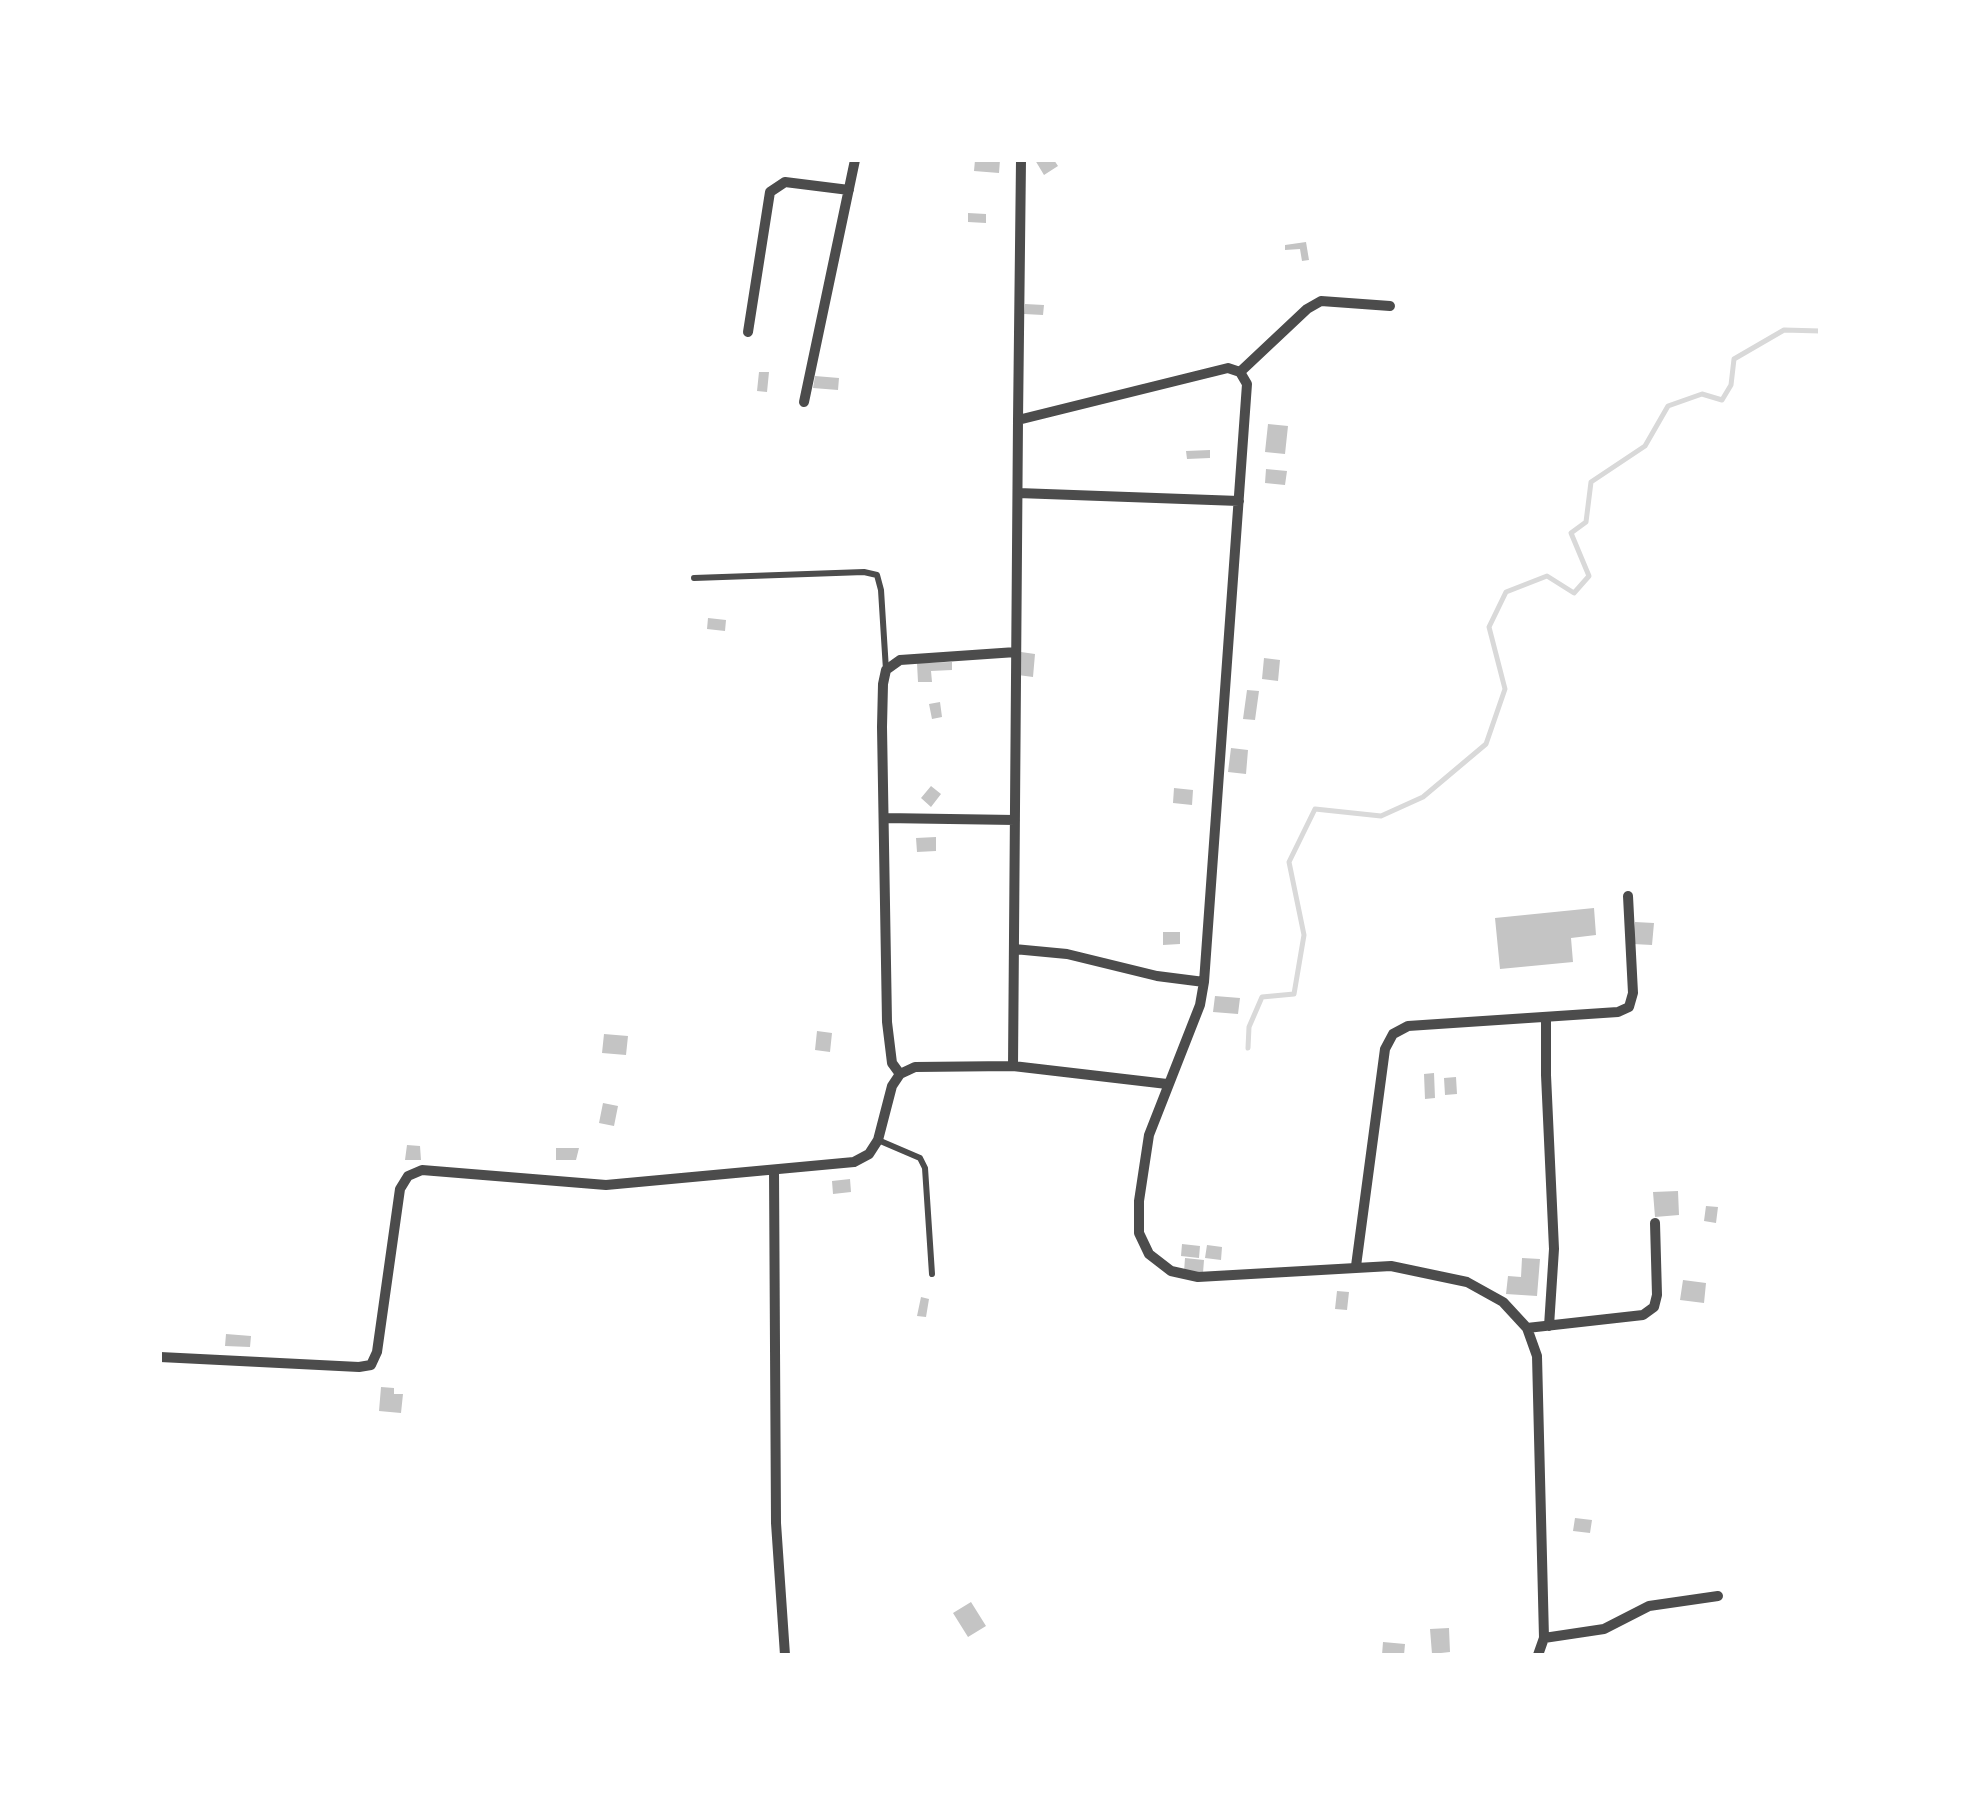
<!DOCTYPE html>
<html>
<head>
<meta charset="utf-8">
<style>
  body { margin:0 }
  #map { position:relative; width:1980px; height:1815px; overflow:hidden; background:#fff; font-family:Quicksand,sans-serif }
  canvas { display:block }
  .frame { position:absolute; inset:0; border:162px solid #fff; pointer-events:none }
</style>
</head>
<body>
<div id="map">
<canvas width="1980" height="1815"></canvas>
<div class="frame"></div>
</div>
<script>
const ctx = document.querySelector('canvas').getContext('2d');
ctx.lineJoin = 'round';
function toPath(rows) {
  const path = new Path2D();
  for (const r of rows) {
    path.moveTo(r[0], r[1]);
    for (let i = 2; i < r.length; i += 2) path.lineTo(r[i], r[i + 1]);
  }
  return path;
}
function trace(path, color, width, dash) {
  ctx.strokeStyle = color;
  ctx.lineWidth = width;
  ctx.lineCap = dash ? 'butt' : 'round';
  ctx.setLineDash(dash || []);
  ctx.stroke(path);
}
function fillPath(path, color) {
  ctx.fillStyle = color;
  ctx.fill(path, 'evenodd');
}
const stream = toPath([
  [1248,1048,1249,1027,1262,997,1294,994,1304,935,1289,862,1315,809,1381,816,1423,797,1486,744,1505,689,1489,627,1506,592,1547,576,1574,593,1589,576,1571,533,1586,522,1591,482,1645,446,1668,406,1702,394,1722,400,1731,385,1734,359,1784,330,1820,331]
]);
const building = toPath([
  [975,160,1000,160,999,173,974,171],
  [1035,160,1054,160,1058,166,1044,175],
  [968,213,986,214,986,223,968,222],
  [1306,242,1309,260,1302,261,1300,249,1285,250,1285,245],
  [1025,304,1044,305,1043,315,1024,314],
  [759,372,769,372,767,392,757,391],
  [815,376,839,378,838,390,813,388],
  [1268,424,1288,426,1285,454,1265,452],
  [1210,450,1210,458,1187,459,1186,451],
  [1266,469,1287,471,1285,485,1265,483],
  [708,618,726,620,725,631,707,629],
  [1021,652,1035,654,1033,677,1018,675],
  [1264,658,1280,660,1278,681,1262,679],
  [952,662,952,670,931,671,932,682,918,682,917,663],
  [1247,690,1259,691,1255,720,1243,719],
  [940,702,942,717,932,719,929,704],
  [1231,748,1248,750,1246,774,1228,772],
  [931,786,941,794,931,807,921,798],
  [1174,788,1193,790,1192,805,1173,803],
  [936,837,936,851,917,852,916,838],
  [1594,908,1596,935,1571,938,1573,962,1500,969,1495,918],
  [1635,922,1654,923,1652,945,1633,944],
  [1163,932,1180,932,1180,944,1163,945],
  [1215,996,1240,998,1238,1014,1213,1012],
  [817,1031,832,1033,830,1052,815,1050],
  [604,1034,628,1036,626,1055,602,1053],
  [1434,1073,1435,1098,1425,1099,1424,1074],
  [1456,1077,1457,1094,1445,1095,1444,1078],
  [603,1103,618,1106,614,1126,599,1123],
  [407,1145,420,1146,421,1160,405,1160],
  [556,1148,579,1148,576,1160,556,1160],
  [850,1179,851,1192,833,1194,832,1181],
  [1678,1191,1679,1215,1655,1217,1653,1192],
  [1706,1206,1718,1207,1716,1223,1704,1221],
  [1182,1244,1200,1246,1199,1258,1181,1256],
  [1207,1245,1222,1247,1221,1260,1205,1258],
  [1185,1258,1204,1260,1203,1273,1184,1272],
  [1522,1258,1540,1259,1537,1296,1506,1294,1508,1276,1521,1277],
  [1683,1280,1706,1283,1704,1303,1680,1300],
  [1337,1291,1349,1292,1347,1310,1335,1309],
  [921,1297,929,1299,926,1317,917,1316],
  [226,1334,251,1336,250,1347,225,1346],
  [381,1387,394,1388,394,1394,403,1394,401,1413,379,1411],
  [1575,1518,1592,1520,1590,1533,1573,1531],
  [971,1602,986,1626,968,1637,953,1613],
  [1449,1628,1450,1652,1432,1654,1430,1629],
  [1383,1642,1405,1644,1404,1655,1382,1655]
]);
const service = toPath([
  [694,578,864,572,877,575,881,590,886,670],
  [878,1140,920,1158,925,1168,932,1274]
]);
const minor = toPath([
  [1021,160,1018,420,1228,368,1240,372,1247,384,1204,982,1200,1005,1149,1135,1139,1201,1139,1233,1149,1254,1171,1271,1198,1277,1391,1266,1467,1282,1503,1302,1527,1328,1537,1356,1544,1638,1538,1655],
  [748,332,770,192,785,182,849,190],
  [1240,372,1307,309,1321,301,1390,306],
  [804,402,855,160],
  [1018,493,1239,501],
  [884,818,1015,820],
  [1014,949,1067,954,1157,976,1204,982],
  [1546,1017,1546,1075,1554,1249,1549,1326],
  [1013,1066,1018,420],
  [900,1074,892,1063,887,1022,882,727,883,684,886,670,900,660,1016,652],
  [774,1170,776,1523,785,1655],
  [1356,1266,1385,1049,1393,1034,1408,1026,1618,1012,1629,1007,1633,993,1628,896],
  [1527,1328,1643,1315,1654,1307,1657,1295,1655,1223],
  [160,1357,359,1367,371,1365,377,1352,400,1189,408,1176,422,1170,606,1185,854,1162,869,1154,878,1140,892,1086,900,1074,915,1067,1013,1066,1167,1084],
  [1544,1638,1604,1629,1649,1606,1718,1596]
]);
trace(stream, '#d9d9d9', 5);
fillPath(building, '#c4c4c4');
trace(service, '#4c4c4c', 6);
trace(minor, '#4c4c4c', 10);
</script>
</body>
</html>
